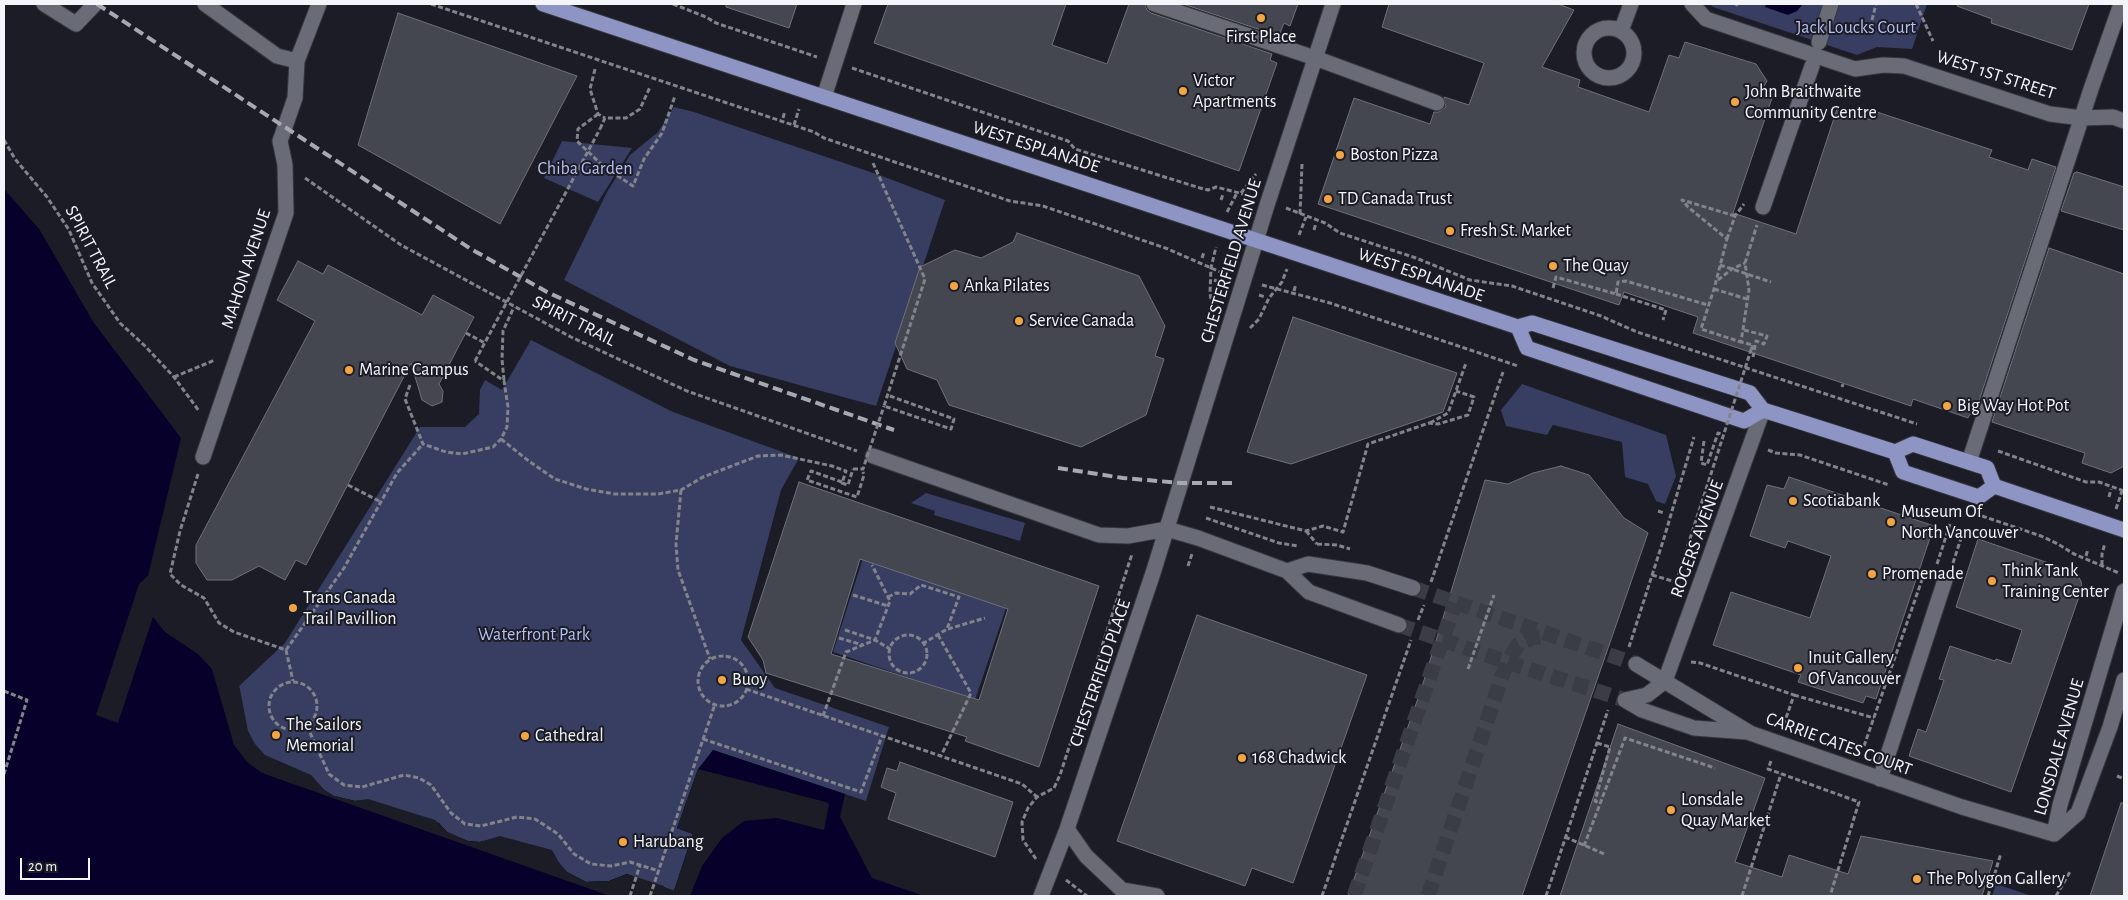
<!DOCTYPE html>
<html>
<head>
<meta charset="utf-8">
<style>
  body { margin:0 }
  #map { position:relative; width:2128px; height:900px; overflow:hidden; background:#1b1c25; font-family:"Alegreya Sans",sans-serif }
  canvas { display:block }
  .frame { position:absolute; inset:0; border:5px solid #f3f5fb; pointer-events:none }
  .scale { position:absolute; left:20px; top:858px; width:70px; height:22px; box-sizing:border-box; border:2px solid #f3f5fb; border-top:0; padding-left:6px; font-size:15px; line-height:18px; white-space:nowrap; color:#f3f5fb; -webkit-text-stroke:4px #1b1c25; paint-order:stroke }
</style>
</head>
<body>
<div id="map">
<canvas width="2128" height="900"></canvas>
<div class="frame"></div>
<div class="scale">20 m</div>
</div>
<script>
const ctx = document.querySelector('canvas').getContext('2d');
ctx.lineJoin = 'round';
function fillPath(path, color) {
  ctx.fillStyle = color;
  ctx.fill(path, 'evenodd');
}
function toPath(rows) {
  const path = new Path2D();
  for (const r of rows) {
    if (r.length === 3) {
      path.moveTo(r[0] + r[2], r[1]);
      path.arc(r[0], r[1], r[2], 0, 2 * Math.PI);
      continue;
    }
    path.moveTo(r[0], r[1]);
    for (let i = 2; i < r.length; i += 2) path.lineTo(r[i], r[i + 1]);
  }
  return path;
}
function trace(path, color, width, dash) {
  ctx.strokeStyle = color;
  ctx.lineWidth = width;
  ctx.lineCap = dash ? 'butt' : 'round';
  ctx.setLineDash(dash || []);
  ctx.stroke(path);
}
function label(font, color, halo, rows, align = 'center') {
  ctx.font = font + ' "Alegreya Sans",sans-serif';
  ctx.lineWidth = 4;
  ctx.setLineDash([]);
  ctx.textBaseline = 'middle';
  ctx.strokeStyle = halo;
  ctx.fillStyle = color;
  for (const [text, x, y, turn = 0] of rows) {
    ctx.save();
    ctx.translate(x, y);
    ctx.rotate((+turn || 0) * Math.PI / 180);
    ctx.textAlign = isNaN(turn) ? turn : align;
    if (halo) ctx.strokeText(text, 0, 0);
    ctx.fillText(text, 0, 0);
    ctx.restore();
  }
}
const green = toPath([
  [1710,4,1927,4,1912,49,1877,47,1857,55,1713,7],
  [674,107,694,112,882,176,945,200,876,406,730,366,564,280,607,192,630,155,658,132],
  [562,141,632,148,598,202,544,178],
  [531,340,673,412,799,458,781,490,741,640,775,688,889,727,866,801,713,750,677,828,693,833,674,891,627,874,609,881,586,882,567,872,556,859,496,838,480,842,468,841,447,832,438,823,363,800,355,801,334,796,324,790,313,778,264,757,245,731,238,687,285,643,420,427,465,427,479,414,480,390,485,380,502,390],
  [1522,384,1666,435,1676,476,1665,504,1656,501,1648,484,1625,477,1622,442,1553,425,1547,435,1506,426,1501,410],
  [926,493,1025,523,1020,541,934,515,935,511,911,503],
  [863,558,1006,608,975,700,833,652],
  [1996,884,2032,896,1992,896]
]);
const water = toPath([
  [1766,4,1803,4,1797,11,1788,15,1765,7],
  [4,189,39,229,94,323,181,438,146,584,219,650,245,731,264,757,313,778,324,790,334,796,355,801,363,800,439,823,447,832,457,838,468,841,480,842,496,838,553,853,560,865,567,872,586,882,609,881,627,874,674,891,693,834,677,828,698,769,713,750,845,794,840,817,872,878,924,896,4,896]
]);
const pier = toPath([
  [151,573,148,583,221,649,235,664,248,731,255,744,265,755,311,775,324,790,334,796,355,801,368,799,435,820,447,832,468,841,480,842,500,836,552,850,560,865,567,872,586,882,609,881,627,874,664,886,664,887,674,891,693,834,677,828,698,769,826,802,829,804,824,830,777,818,744,821,722,838,702,866,690,896,610,896,262,773,247,762,234,745,212,669,198,654,165,632,153,617,118,723,96,715,139,584]
]);
const building = toPath([
  [726,4,797,4,789,28,726,7,726,4],
  [888,4,1066,4,1052,45,1107,64,1129,4,1145,4,1147,10,1151,13,1272,54,1270,60,1277,63,1239,171,874,43,888,4],
  [1183,4,1298,4,1290,26,1284,23,1279,36,1183,4],
  [1389,4,1558,4,1574,10,1542,67,1580,80,1578,87,1649,112,1669,55,1679,58,1685,42,1756,64,1767,81,1761,91,1772,98,1733,213,1796,234,1837,109,1871,120,1874,111,1992,150,1989,157,2028,170,2032,159,2056,167,1974,416,1970,414,1968,418,1913,399,1911,406,1693,333,1698,317,1624,292,1619,305,1318,204,1354,98,1430,124,1434,112,1439,112,1446,107,1444,97,1469,105,1484,63,1382,27,1389,4],
  [1958,4,2089,4,2072,50,1991,23,1992,19,1957,6,1958,4],
  [398,13,577,76,500,224,358,145,398,13],
  [2077,172,2124,187,2124,230,2061,211,2074,173,2077,172],
  [1017,233,1139,276,1165,326,1155,356,1164,359,1146,415,1081,447,949,405,937,380,907,369,895,343,920,267,955,250,981,258,1013,242,1017,233],
  [2049,248,2124,274,2124,466,2111,473,2082,463,2085,453,1992,422,2049,248],
  [298,261,323,274,328,265,422,315,433,295,474,317,439,384,443,391,442,402,432,406,422,400,411,363,306,565,296,560,285,580,259,566,232,580,207,580,196,563,196,545,315,321,277,300,298,261],
  [1293,317,1457,373,1443,412,1291,464,1247,452,1293,317],
  [1561,466,1589,475,1624,518,1648,533,1522,896,1348,896,1421,690,1485,480,1508,484,1533,473,1561,466],
  [1789,477,1934,526,1876,699,1866,696,1863,703,1798,682,1801,675,1713,645,1731,592,1810,618,1831,556,1788,541,1785,548,1750,536,1767,485,1784,489,1789,477],
  [799,482,1099,586,1039,767,965,741,967,737,766,673,763,660,748,637,799,482],
  [860,559,1008,609,979,700,831,654,860,559],
  [1978,539,2075,572,2081,581,2082,588,2011,792,1909,756,1918,729,1926,732,1944,680,1939,679,1950,646,1995,661,1996,659,2011,664,2022,630,1956,607,1978,539],
  [1197,615,1367,675,1293,883,1252,868,1245,886,1117,841,1197,615],
  [1618,724,1765,778,1735,862,1782,877,1789,855,1848,874,1861,836,1993,861,1982,896,1560,896,1618,724],
  [900,762,1013,802,995,857,888,819,896,793,881,787,887,768,897,771,900,762],
  [2121,803,2124,803,2124,896,2090,896,2121,803]
]);
const minorTunnel = toPath([
  [1413,588,1636,664],
  [1399,625,1507,662,1625,700],
  [1354,896,1455,603],
  [1428,896,1507,662,1518,645,1532,638,1551,635]
]);
const path = toPath([
  [431,4,814,132,824,138,1010,201,1043,206,1168,249,1227,275],
  [673,4,706,17,716,23,817,57],
  [1916,4,1933,41],
  [1736,6,1737,4],
  [1872,20,1876,4],
  [852,68,1068,141,1075,149,1200,188,1208,190,1216,187,1251,196],
  [595,69,590,89,598,114,605,118],
  [598,114,578,129,577,141,603,166,633,186,644,159,662,133,675,96],
  [783,118,785,111],
  [794,125,799,109],
  [600,129,605,118,626,118,640,109,650,87],
  [4,140,15,159,47,197,69,230,92,283,120,323,145,346,174,377,199,411],
  [873,163,925,279,884,406,951,429,954,419,887,395],
  [305,178,401,245,571,337,687,391,857,451],
  [1241,193,1256,174],
  [1221,200,1223,194],
  [1286,208,1325,223,1340,233,1416,258,1470,280,1512,286,1601,316,1637,332,1917,424],
  [1227,212,1237,193],
  [1300,214,1302,164],
  [1735,216,1682,200,1688,207,1727,239,1714,289,1701,329,1741,342],
  [1314,230,1316,223],
  [1299,235,1306,217],
  [1727,239,1735,216,1744,204],
  [1202,258,1204,252],
  [1720,265,1771,282],
  [1214,280,1222,283],
  [1718,280,1732,269,1745,263],
  [1262,285,1330,303,1518,366],
  [1553,288,1556,277,1616,294,1618,282,1626,281,1708,305],
  [1714,289,1747,299],
  [1294,291,1296,284],
  [1616,294,1666,310,1663,320],
  [1259,295,1265,297],
  [1213,314,1210,293,1211,268,1216,247],
  [1250,328,1259,319,1269,298,1282,282,1287,269],
  [1744,330,1767,336,1764,344,1756,341,1753,357],
  [466,333,485,343],
  [1751,350,1753,345,1741,342,1749,290,1745,263,1757,225],
  [174,377,215,360],
  [504,380,502,359,503,331,514,307],
  [410,385,405,399,423,444,446,452,462,454,493,447,501,439,507,427,508,407,504,381,475,361],
  [1842,387,1843,384],
  [1430,423,1448,413,1466,363],
  [501,439,530,462,555,479,586,489,615,494,658,494,681,490,703,477,758,456,781,455,832,466,846,471,842,483,848,485,853,469],
  [1704,441,1701,463,1707,465,1718,433,1721,434],
  [1768,450,1776,453,1800,455,1889,485],
  [1998,451,2086,482,2099,482,2124,491],
  [198,474,180,531,170,574,181,585,204,598,219,623,234,632,286,650,293,681],
  [842,482,811,471,807,480,857,497,864,475,863,472],
  [348,485,381,502],
  [681,490,676,544,678,570,710,659],
  [2109,497,2111,489],
  [1210,507,1306,531,1323,526,1343,532,1368,444,1429,423,1438,424,1468,415,1474,397,1456,391],
  [2116,509,2122,491],
  [1658,511,1664,513],
  [1982,516,2041,536,2058,544,2074,554,2119,573],
  [1206,518,1279,543,1298,546],
  [1306,531,1317,544],
  [1317,544,1337,545,1350,549],
  [2086,556,2088,549],
  [1953,563,1964,529],
  [1937,564,1950,524],
  [2102,565,2102,554,2105,543],
  [1188,566,1192,554],
  [1652,575,1676,582],
  [1431,582,1503,372],
  [853,595,888,606],
  [888,597,896,593,910,594,921,585,959,597,947,629,924,643],
  [1418,620,1424,605],
  [948,629,985,618],
  [845,630,875,640,890,649],
  [938,635,971,693,941,756],
  [908,654,19],
  [839,638,863,645],
  [1629,647,1664,538,1694,437],
  [286,650,344,568,397,473,423,444],
  [723,681,25],
  [1691,662,1700,663,1794,695,1784,724],
  [1468,669,1494,595],
  [293,706,24],
  [746,689,1022,784,1037,797],
  [4,691,27,700,4,774],
  [1794,695,1874,718],
  [823,716,846,652,875,640,890,601,872,565],
  [307,726,329,774,344,785,362,787,404,775,419,778,431,785,451,813,465,824,481,826,517,817,535,819,558,834,574,854,591,864,611,866,630,862,659,871],
  [703,739,861,792,882,736],
  [1597,743,1610,747,1595,801,1600,803],
  [1864,746,1924,574],
  [1771,761,1768,769,1859,802,1830,896],
  [2117,776,2124,779],
  [1565,837,1604,854],
  [1584,846,1625,738,1715,768],
  [1036,859,1023,840,1022,822,1028,808,1037,797,1054,788,1060,775,1132,554],
  [1066,880,1087,896],
  [630,896,640,865],
  [650,896,715,704],
  [1322,896,1411,640],
  [1546,896,1608,710],
  [1742,896,1781,774],
  [1988,896,2001,853],
  [2056,896,2071,870]
]);
const minor = toPath([
  [44,4,76,24,95,4],
  [205,4,277,56,297,61],
  [1154,4,1315,58,1437,103],
  [1692,4,1706,19,1855,69,1883,65,1904,66,2050,114,2082,118,2113,117,2124,121],
  [1609,53,25],
  [1621,31,1631,4],
  [1819,42,1831,4],
  [824,97,854,4],
  [1763,207,1812,66],
  [873,456,1099,535,1128,536,1167,529,1198,538,1287,571,1309,592,1399,625],
  [203,457,286,213,285,165,280,141,295,98,297,61,319,4],
  [1969,462,2091,89,2121,4],
  [1287,571,1308,564,1367,573,1413,588],
  [1636,664,1750,733,1962,807,2054,834],
  [1665,681,1763,410],
  [1625,700,1642,710,1694,728,1747,732],
  [1625,700,1647,695,1665,681],
  [1880,779,1945,580],
  [1067,829,1086,856,1122,890,1126,896],
  [2054,834,2060,805,2124,591],
  [2054,834,2078,813,2110,727,2124,680],
  [1122,890,1157,896],
  [1041,896,1067,829,1153,573,1268,202,1333,4]
]);
const major = toPath([
  [543,4,1518,327,1532,323,1750,393,1763,410,1801,422,1895,452,1913,444,1987,468,1994,486],
  [1518,327,1527,348,1744,421,1763,410],
  [1895,452,1903,472,1979,497,1994,486],
  [1994,486,2124,530]
]);
const rail = toPath([
  [97,4,471,249,547,292,694,360,894,430],
  [1058,468,1123,478,1181,483,1235,483]
]);
const pathBridge = toPath([
  [475,361,600,129],
  [853,469,863,469,884,406],
  [1676,582,1751,350]
]);
const markers = [
  [1261,18,5,"#f3a443"],
  [1183,91,5,"#f3a443"],
  [1735,102,5,"#f3a443"],
  [1340,155,5,"#f3a443"],
  [1328,199,5,"#f3a443"],
  [1450,231,5,"#f3a443"],
  [1553,266,5,"#f3a443"],
  [954,286,5,"#f3a443"],
  [1019,321,5,"#f3a443"],
  [349,370,5,"#f3a443"],
  [1947,406,5,"#f3a443"],
  [1793,501,5,"#f3a443"],
  [1891,522,5,"#f3a443"],
  [1872,574,5,"#f3a443"],
  [1992,581,5,"#f3a443"],
  [293,608,5,"#f3a443"],
  [1798,668,5,"#f3a443"],
  [722,680,5,"#f3a443"],
  [276,735,5,"#f3a443"],
  [525,736,5,"#f3a443"],
  [1242,758,5,"#f3a443"],
  [1671,810,5,"#f3a443"],
  [623,842,5,"#f3a443"],
  [1917,879,5,"#f3a443"]
];
const parkNames = [
  ["Jack Loucks Court",1856,28],
  ["Chiba Garden",585,169],
  ["Waterfront Park",534,635]
];
const poiNames = [
  ["First Place",1261,37,"center"],
  ["Victor",1193,81],
  ["Apartments",1193,102],
  ["John Braithwaite",1745,92],
  ["Community Centre",1745,113],
  ["Boston Pizza",1350,155],
  ["TD Canada Trust",1338,199],
  ["Fresh St. Market",1460,231],
  ["The Quay",1563,266],
  ["Anka Pilates",964,286],
  ["Service Canada",1029,321],
  ["Marine Campus",359,370],
  ["Big Way Hot Pot",1957,406],
  ["Scotiabank",1803,501],
  ["Museum Of",1901,512],
  ["North Vancouver",1901,533],
  ["Think Tank",2002,571],
  ["Training Center",2002,592],
  ["Promenade",1882,574],
  ["Trans Canada",303,598],
  ["Trail Pavillion",303,619],
  ["Inuit Gallery",1808,658],
  ["Of Vancouver",1808,679],
  ["Buoy",732,680],
  ["The Sailors",286,725],
  ["Memorial",286,746],
  ["Cathedral",535,736],
  ["168 Chadwick",1252,758],
  ["Lonsdale",1681,800],
  ["Quay Market",1681,821],
  ["Harubang",633,842],
  ["The Polygon Gallery",1927,879]
];
const streetNames = [
  ["WEST 1ST STREET",1996,75,18],
  ["WEST ESPLANADE",1036,147,18],
  ["SPIRIT TRAIL",91,247,62],
  ["CHESTERFIELD AVENUE",1231,261,-73],
  ["MAHON AVENUE",246,269,-72],
  ["WEST ESPLANADE",1421,275,19],
  ["SPIRIT TRAIL",574,321,27],
  ["ROGERS AVENUE",1697,539,-70],
  ["CHESTERFIELD PLACE",1100,673,-71],
  ["CARRIE CATES COURT",1839,744,20],
  ["LONSDALE AVENUE",2059,747,-74]
];
fillPath(green, '#383d62');
fillPath(water, '#06002a');
fillPath(pier, '#1b1c25');
fillPath(building, '#444650');
trace(building, '#6e707c', 1);
trace(minorTunnel, '#3b3d45', 15, [15, 8]);
trace(minor, '#35373d', 17);
trace(major, '#35373d', 17);
trace(path, '#82848b', 3, [5, 2.5]);
trace(minor, '#696b76', 15);
trace(major, '#8e94c4', 15);
trace(rail, '#a7a9b0', 4, [10, 5]);
trace(pathBridge, '#82848b', 3, [5, 2.5]);
for (const [x, y, r, color] of markers) {
  const dot = new Path2D();
  dot.arc(x, y, r, 0, 2 * Math.PI);
  ctx.fillStyle = color;
  ctx.fill(dot);
  trace(dot, '#1b1c25', 2);
}
label('18px', '#b7bff1', '#1b1c25', parkNames);
label('18px', '#f3f5fb', '#1b1c25', poiNames, 'left');
label('18px', '#f3f5fb', '#1b1c25', streetNames);
</script>
</body>
</html>
